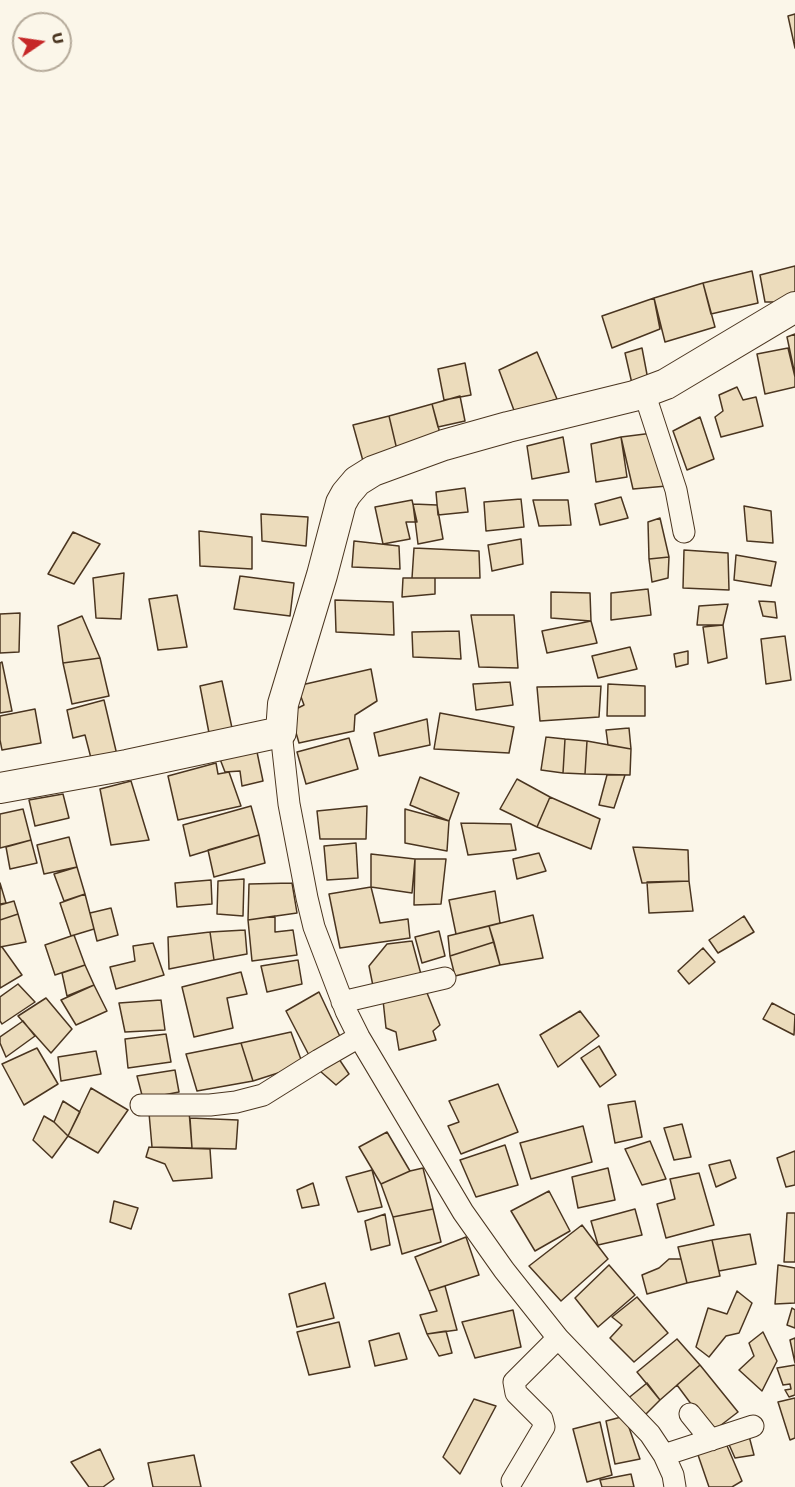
<!DOCTYPE html>
<html>
<head>
<meta charset="utf-8">
<style>
  body { margin:0 }
  #map { position:relative; width:795px; height:1487px; overflow:hidden; background:#fbf6e9; font-family:"Work Sans",sans-serif }
  canvas { display:block }
  .north { position:absolute; left:12px; top:12px; width:60px; height:60px; box-sizing:border-box; background:#fbf6e9; border:2px solid #b4a999; border-radius:50%; rotate:77deg; font-size:16px; font-weight:700; line-height:24px; text-align:center; color:#4a3520 }
  .north::after { content:''; display:block; margin:auto; width:21px; height:27px; background:#c62828; clip-path:polygon(50% 0,100% 100%,50% 72%,0 100%) }
</style>
</head>
<body>
<div id="map">
<canvas width="795" height="1487"></canvas>
<div class="north">U</div>
</div>
<script>
const ctx = document.querySelector('canvas').getContext('2d');
ctx.lineJoin = 'round';
function fillPath(path, color) {
  ctx.fillStyle = color;
  ctx.fill(path, 'evenodd');
}
function toPath(rows) {
  const path = new Path2D();
  for (const r of rows) {
    path.moveTo(r[0], r[1]);
    for (let i = 2; i < r.length; i += 2) path.lineTo(r[i], r[i + 1]);
  }
  return path;
}
function trace(path, color, width, dash) {
  ctx.strokeStyle = color;
  ctx.lineWidth = width;
  ctx.lineCap = dash ? 'butt' : 'round';
  ctx.setLineDash(dash || []);
  ctx.stroke(path);
}
const building = toPath([
  [795,14,795,48,788,16,795,14],
  [795,266,795,307,778,317,773,302,765,302,760,275,795,266],
  [752,271,758,303,711,314,703,283,752,271],
  [703,283,715,327,665,342,654,298,703,283],
  [654,298,660,329,612,348,602,316,654,298],
  [795,334,795,375,787,337,795,334],
  [642,348,649,385,633,388,625,353,642,348],
  [788,348,795,377,795,387,765,394,757,354,788,348],
  [537,352,557,399,515,413,499,370,537,352],
  [465,363,471,395,444,400,438,369,465,363],
  [737,387,743,400,756,397,763,426,721,437,715,417,723,411,719,395,737,387],
  [460,396,465,421,438,427,432,404,460,396],
  [432,404,441,437,397,450,389,416,432,404],
  [389,416,397,450,363,461,353,425,389,416],
  [700,417,714,459,687,470,673,431,700,417],
  [653,433,667,486,633,489,621,437,653,433],
  [563,437,569,472,532,479,527,446,563,437],
  [621,437,627,477,596,482,591,444,621,437],
  [465,488,468,512,438,515,436,492,465,488],
  [621,497,628,518,600,525,595,504,621,497],
  [521,499,524,527,486,531,484,502,521,499],
  [412,500,417,522,406,522,410,539,383,544,375,507,412,500],
  [533,500,568,500,571,525,539,526,533,500],
  [413,504,437,505,443,539,418,544,413,504],
  [744,506,771,511,773,543,747,541,744,506],
  [261,514,308,517,306,546,262,541,261,514],
  [660,518,669,557,649,559,648,522,660,518],
  [199,531,252,537,252,569,200,566,199,531],
  [73,532,100,544,74,584,48,574,73,532],
  [521,539,523,564,492,571,488,545,521,539],
  [354,541,399,546,400,569,352,567,354,541],
  [414,548,479,551,480,578,412,578,414,548],
  [684,550,728,553,729,590,683,588,684,550],
  [736,555,776,562,771,586,734,580,736,555],
  [669,557,668,578,652,582,649,559,669,557],
  [124,573,121,619,96,618,93,578,124,573],
  [240,576,294,583,290,616,234,609,240,576],
  [403,578,435,578,435,594,402,597,403,578],
  [648,589,651,615,611,620,611,593,648,589],
  [551,592,590,593,591,621,551,618,551,592],
  [177,595,187,647,158,650,149,599,177,595],
  [335,600,393,602,394,635,336,632,335,600],
  [759,601,775,602,777,618,763,616,759,601],
  [728,604,723,625,697,625,699,606,728,604],
  [20,613,19,652,0,653,0,614,20,613],
  [471,615,514,615,518,668,479,667,471,615],
  [82,616,100,658,63,663,58,626,82,616],
  [591,621,597,643,547,653,542,631,591,621],
  [723,625,727,658,708,663,703,627,723,625],
  [459,631,461,659,413,657,412,632,459,631],
  [785,636,791,680,766,684,761,639,785,636],
  [630,647,637,669,598,678,592,656,630,647],
  [688,651,688,664,676,667,674,654,688,651],
  [100,658,109,696,72,704,63,663,100,658],
  [2,662,12,711,0,713,0,663,2,662],
  [371,669,377,701,355,715,354,731,299,743,290,712,304,705,297,686,371,669],
  [222,681,232,728,209,733,200,686,222,681],
  [510,682,513,705,476,710,473,684,510,682],
  [608,684,645,686,645,716,607,716,608,684],
  [601,686,599,717,540,721,537,687,601,686],
  [104,700,117,755,92,762,85,735,73,738,67,710,104,700],
  [35,709,41,743,2,750,0,740,0,716,35,709],
  [440,713,514,727,509,753,434,749,440,713],
  [427,719,430,745,379,756,374,733,427,719],
  [629,728,631,749,608,745,606,730,629,728],
  [546,737,565,739,563,773,541,770,546,737],
  [349,738,358,769,306,784,297,752,349,738],
  [565,739,587,741,585,774,563,773,565,739],
  [587,741,631,749,630,775,585,774,587,741],
  [257,752,263,781,242,786,240,771,225,772,220,759,257,752],
  [216,763,218,774,229,772,241,806,178,820,168,776,216,763],
  [607,775,625,775,614,808,599,805,607,775],
  [420,777,459,793,449,821,410,805,420,777],
  [517,779,550,797,537,827,500,809,517,779],
  [131,781,149,840,111,845,100,789,131,781],
  [63,794,69,818,35,826,29,800,63,794],
  [550,797,600,819,591,849,537,827,550,797],
  [251,806,259,835,190,856,183,825,251,806],
  [367,806,366,839,320,839,317,811,367,806],
  [23,809,31,840,0,848,0,814,23,809],
  [405,809,449,821,447,851,405,843,405,809],
  [461,823,511,824,516,850,468,855,461,823],
  [259,835,265,863,214,877,208,850,259,835],
  [69,837,77,867,44,874,37,845,69,837],
  [31,840,37,863,10,869,6,847,31,840],
  [356,843,358,878,327,880,324,846,356,843],
  [633,847,688,850,689,881,642,883,633,847],
  [539,853,546,871,517,879,513,859,539,853],
  [371,854,415,859,412,893,371,887,371,854],
  [415,859,446,859,441,904,414,905,415,859],
  [77,867,85,894,64,901,54,874,77,867],
  [244,879,243,916,217,914,218,881,244,879],
  [211,880,212,904,177,907,175,883,211,880],
  [689,881,693,911,649,913,647,882,689,881],
  [0,883,6,903,0,904,0,883],
  [292,883,297,913,248,920,249,884,292,883],
  [371,887,380,923,408,919,410,938,340,948,329,894,371,887],
  [495,891,500,923,456,934,449,900,495,891],
  [85,894,94,929,71,936,60,903,85,894],
  [14,901,18,914,0,920,0,905,14,901],
  [111,908,118,935,97,941,90,913,111,908],
  [18,914,26,942,0,947,0,920,18,914],
  [533,915,543,958,500,965,489,926,533,915],
  [275,916,275,932,293,930,297,955,252,961,248,920,275,916],
  [744,916,754,932,718,953,709,940,744,916],
  [489,926,494,942,450,956,448,936,489,926],
  [245,930,247,954,214,960,210,932,245,930],
  [439,931,445,956,422,963,415,937,439,931],
  [210,932,214,960,169,969,168,937,210,932],
  [74,935,85,965,55,975,45,945,74,935],
  [412,941,422,978,374,991,369,966,387,944,412,941],
  [494,942,500,965,455,976,450,956,494,942],
  [153,943,164,975,116,989,110,967,135,961,133,946,153,943],
  [0,947,2,947,22,975,0,988,0,947],
  [703,948,715,962,689,984,678,971,703,948],
  [298,960,302,984,267,992,261,966,298,960],
  [85,965,94,985,67,996,62,973,85,965],
  [241,972,247,994,227,998,233,1028,194,1037,182,987,241,972],
  [18,984,35,1002,2,1024,0,1021,0,997,18,984],
  [94,985,107,1011,76,1025,61,1000,94,985],
  [425,988,440,1025,433,1031,436,1040,399,1050,396,1032,386,1028,383,1000,425,988],
  [319,992,344,1045,312,1061,286,1011,319,992],
  [46,998,72,1029,51,1053,18,1016,46,998],
  [161,1000,165,1030,125,1032,119,1003,161,1000],
  [772,1003,795,1015,794,1035,763,1019,772,1003],
  [580,1011,599,1036,558,1067,540,1035,580,1011],
  [23,1021,35,1036,6,1057,0,1043,0,1037,23,1021],
  [291,1032,303,1065,253,1081,241,1043,291,1032],
  [166,1034,171,1062,128,1068,125,1039,166,1034],
  [241,1043,253,1081,197,1091,186,1054,241,1043],
  [599,1046,616,1075,600,1087,581,1058,599,1046],
  [37,1048,58,1084,24,1105,2,1064,37,1048],
  [96,1051,101,1074,61,1081,58,1057,96,1051],
  [339,1059,349,1074,336,1085,320,1071,339,1059],
  [175,1070,179,1092,143,1099,137,1076,175,1070],
  [498,1084,518,1132,461,1154,448,1126,459,1122,449,1101,498,1084],
  [91,1088,128,1110,98,1153,68,1136,91,1088],
  [63,1101,80,1112,68,1136,54,1122,63,1101],
  [635,1101,642,1137,615,1143,608,1105,635,1101],
  [189,1111,192,1148,152,1147,149,1113,189,1111],
  [44,1116,54,1122,68,1136,52,1158,33,1140,44,1116],
  [190,1118,238,1120,236,1149,192,1148,190,1118],
  [682,1124,691,1157,674,1160,664,1128,682,1124],
  [583,1126,592,1162,531,1179,520,1143,583,1126],
  [387,1132,410,1171,381,1184,359,1147,387,1132],
  [650,1141,666,1179,642,1185,625,1149,650,1141],
  [505,1145,518,1185,476,1197,460,1160,505,1145],
  [149,1147,210,1149,212,1178,173,1181,165,1164,146,1157,149,1147],
  [795,1151,795,1185,786,1187,777,1158,795,1151],
  [730,1160,736,1178,716,1187,709,1165,730,1160],
  [423,1168,433,1209,393,1217,381,1184,410,1171,423,1168],
  [608,1168,615,1200,578,1208,572,1177,608,1168],
  [372,1170,382,1207,358,1212,346,1177,372,1170],
  [699,1173,714,1225,666,1238,657,1204,675,1199,670,1179,699,1173],
  [313,1183,319,1205,302,1208,297,1190,313,1183],
  [549,1191,570,1231,535,1251,511,1211,549,1191],
  [114,1201,138,1208,131,1229,110,1222,114,1201],
  [433,1209,441,1242,402,1254,393,1217,433,1209],
  [635,1209,642,1235,598,1245,591,1221,635,1209],
  [787,1213,795,1213,795,1262,784,1262,787,1213],
  [385,1214,390,1245,371,1250,365,1221,385,1214],
  [582,1225,608,1259,561,1301,529,1266,582,1225],
  [750,1234,756,1264,719,1271,712,1240,750,1234],
  [466,1237,479,1275,429,1291,415,1257,466,1237],
  [712,1240,720,1276,687,1283,678,1247,712,1240],
  [669,1259,681,1259,687,1283,647,1294,642,1275,659,1268,669,1259],
  [609,1265,635,1295,598,1327,575,1298,609,1265],
  [778,1265,795,1268,795,1303,775,1304,778,1265],
  [325,1283,334,1318,297,1327,289,1294,325,1283],
  [445,1286,457,1330,427,1334,420,1315,437,1311,429,1291,445,1286],
  [737,1291,752,1303,739,1333,726,1336,709,1357,696,1347,708,1308,727,1314,737,1291],
  [637,1297,668,1333,634,1362,610,1338,622,1325,612,1317,637,1297],
  [792,1308,795,1310,795,1328,787,1325,792,1308],
  [513,1310,521,1347,475,1358,462,1322,513,1310],
  [339,1322,350,1367,309,1375,297,1332,339,1322],
  [446,1331,452,1353,439,1356,427,1334,446,1331],
  [763,1332,777,1361,762,1391,739,1370,754,1356,749,1343,763,1332],
  [399,1333,407,1359,375,1366,369,1341,399,1333],
  [795,1338,795,1363,790,1340,795,1338],
  [677,1339,700,1365,660,1400,637,1372,677,1339],
  [700,1365,738,1412,712,1432,677,1385,700,1365],
  [795,1365,795,1395,789,1397,785,1390,791,1389,790,1384,783,1385,777,1368,795,1365],
  [647,1383,660,1400,643,1417,626,1400,647,1383],
  [795,1398,795,1438,790,1440,778,1402,795,1398],
  [474,1399,496,1406,460,1474,443,1457,474,1399],
  [625,1416,640,1459,615,1464,606,1421,625,1416],
  [600,1422,612,1475,587,1482,573,1429,600,1422],
  [749,1436,754,1455,735,1458,727,1440,749,1436],
  [725,1441,742,1481,732,1487,709,1487,696,1449,725,1441],
  [100,1449,114,1479,103,1487,89,1487,71,1462,100,1449],
  [194,1455,201,1487,153,1487,148,1463,194,1455],
  [631,1474,634,1487,602,1487,600,1480,631,1474]
]);
const street = toPath([
  [644,392,676,490,684,532],
  [281,732,289,804,307,898,314,927,346,1011,359,1037,463,1212,504,1270,558,1338,650,1434,664,1455,673,1475,675,1487],
  [342,1002,445,978],
  [141,1105,210,1105,236,1102,263,1095,319,1060,359,1037],
  [690,1414,711,1440],
  [664,1455,753,1426],
  [512,1481,544,1427,542,1419,516,1393,514,1382,558,1338]
]);
const secondary = toPath([
  [0,788,127,765,281,732,283,704,322,575,341,503,346,494,357,481,373,471,444,445,508,427,634,396,666,384,795,307]
]);
fillPath(building, '#ecdcbc');
trace(building, '#4a3520', 1.5);
trace(street, '#4a3520', 23);
trace(secondary, '#4a3520', 32);
trace(street, '#fbf6e9', 21);
trace(secondary, '#fbf6e9', 30);
</script>
</body>
</html>
